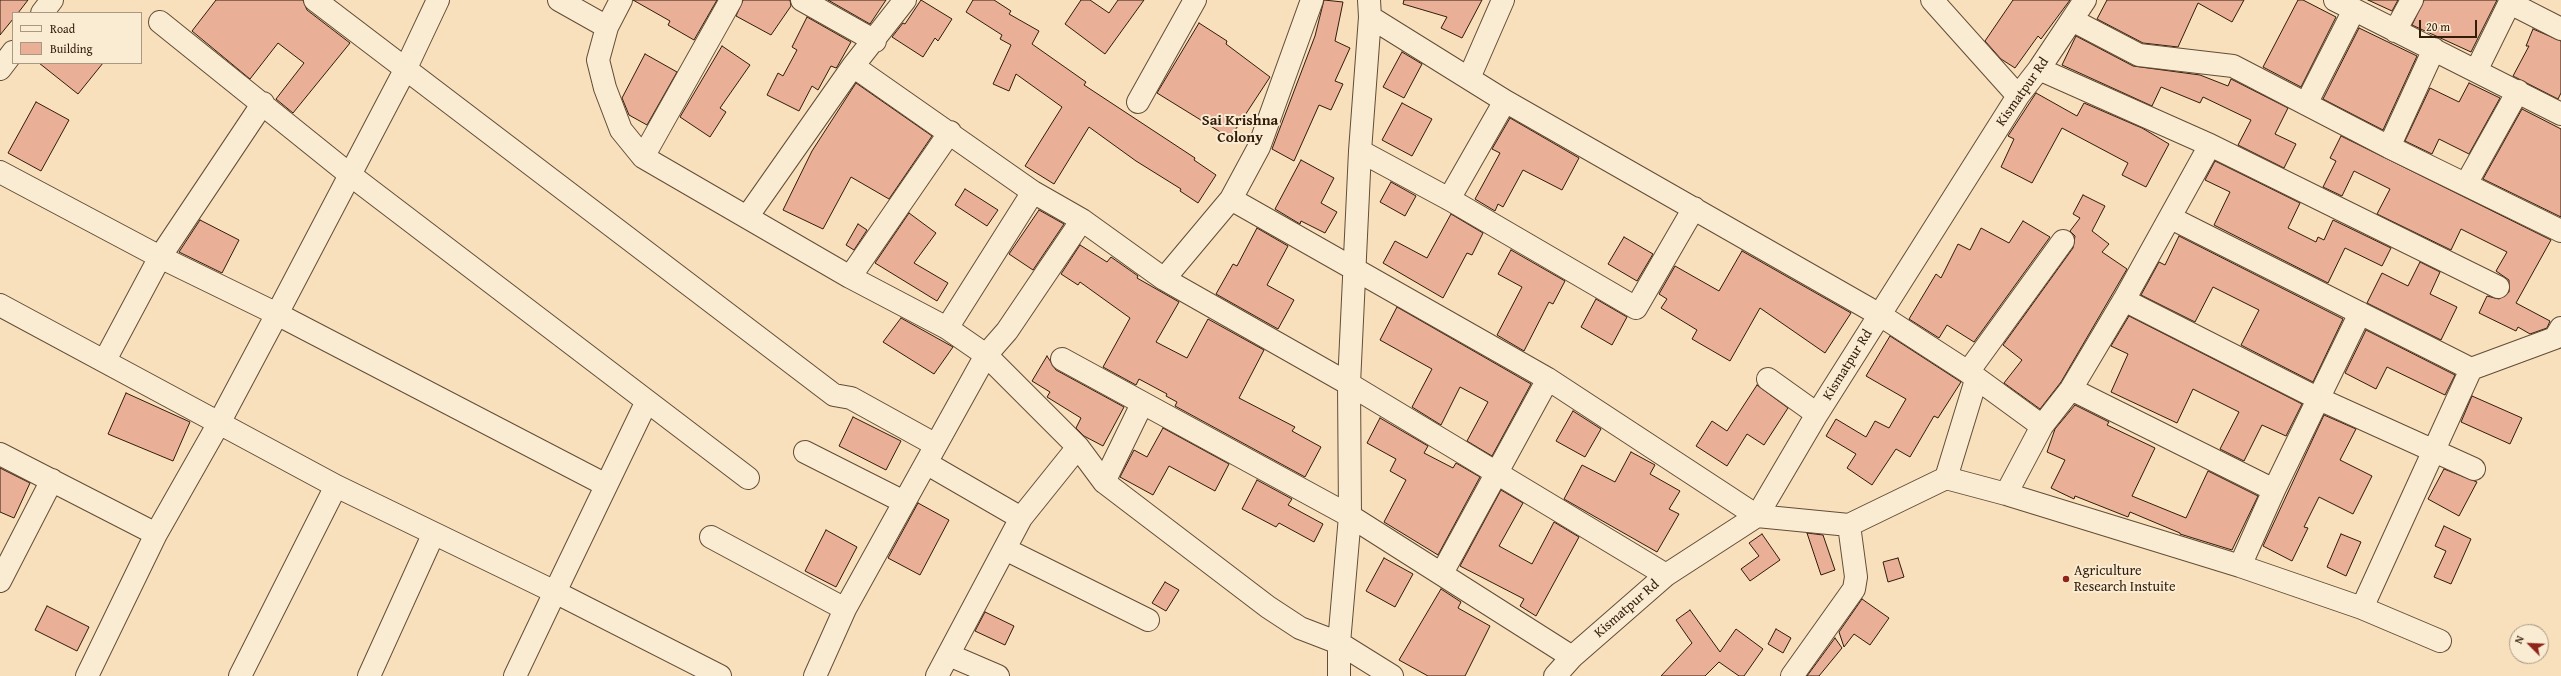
<!DOCTYPE html>
<html>
<head>
<meta charset="utf-8">
<style>
  body { margin:0 }
  #map { position:relative; width:2561px; height:676px; overflow:hidden; background:#f7e0bb; font-family:"Gentium Book Plus",serif }
  canvas { display:block }
  .legend { position:absolute; left:12px; top:12px; width:130px; height:52px; box-sizing:border-box; background:#faebd3; border:1px solid #aa9883; margin:0; padding:5px 7px; list-style:none; font-size:12px; color:#321c0a }
  .legend li { display:flex; align-items:center; gap:8px; height:20px }
  .legend b { width:20px; border:1px solid #aa9883 }
  .north { position:absolute; left:2509px; top:624px; width:40px; height:40px; box-sizing:border-box; background:#faebd3; border:1px solid #aa9883; border-radius:50%; rotate:294deg; font-size:11px; font-weight:700; line-height:16px; text-align:center; color:#321c0a }
  .north::after { content:''; display:block; margin:auto; width:14px; height:18px; background:#8f2418; clip-path:polygon(50% 0,100% 100%,50% 72%,0 100%) }
  .scale { position:absolute; left:2419px; top:20px; width:58px; height:18px; box-sizing:border-box; border:2px solid #321c0a; border-top:0; padding-left:5px; font-size:12px; line-height:14px; white-space:nowrap; color:#321c0a; -webkit-text-stroke:3px #faebd3; paint-order:stroke }
</style>
</head>
<body>
<div id="map">
<canvas width="2561" height="676"></canvas>
<ul class="legend">
<li><b style="height:5px;background:#faebd3"></b>Road</li>
<li><b style="height:11px;background:#e9af97"></b>Building</li>
</ul>
<div class="north">N</div>
<div class="scale">20 m</div>
</div>
<script>
const ctx = document.querySelector('canvas').getContext('2d');
ctx.lineJoin = 'round';
function fillPath(path, color) {
  ctx.fillStyle = color;
  ctx.fill(path, 'evenodd');
}
function toPath(rows) {
  const path = new Path2D();
  for (const r of rows) {
    path.moveTo(r[0], r[1]);
    for (let i = 2; i < r.length; i += 2) path.lineTo(r[i], r[i + 1]);
  }
  return path;
}
function trace(path, color, width, dash) {
  ctx.strokeStyle = color;
  ctx.lineWidth = width;
  ctx.lineCap = dash ? 'butt' : 'round';
  ctx.setLineDash(dash || []);
  ctx.stroke(path);
}
function label(font, color, halo, rows, align = 'center') {
  ctx.font = font + ' "Gentium Book Plus",serif';
  ctx.lineWidth = 4;
  ctx.setLineDash([]);
  ctx.textBaseline = 'middle';
  ctx.strokeStyle = halo;
  ctx.fillStyle = color;
  for (const [text, x, y, turn = 0] of rows) {
    ctx.save();
    ctx.translate(x, y);
    ctx.rotate((+turn || 0) * Math.PI / 180);
    ctx.textAlign = isNaN(turn) ? turn : align;
    if (halo) ctx.strokeText(text, 0, 0);
    ctx.fillText(text, 0, 0);
    ctx.restore();
  }
}
const building = toPath([
  [0,0,28,0,18,13,13,13,13,19,0,35,0,0],
  [216,0,303,0,307,10,350,43,293,113,276,99,304,63,278,43,250,79,192,31,216,0],
  [633,0,717,0,694,40,668,25,670,21,633,0],
  [743,0,790,0,791,6,771,35,736,16,743,0],
  [828,0,886,0,870,24,828,0],
  [921,0,952,19,938,41,935,38,923,57,892,37,903,23,905,24,921,0],
  [973,0,994,0,1011,11,1009,14,1039,31,1032,44,1086,82,1084,85,1195,158,1194,160,1216,175,1198,203,1180,191,1181,189,1136,161,1089,127,1054,184,1025,166,1062,107,1016,74,1009,91,993,84,1011,45,1000,39,1002,35,966,12,973,0],
  [1081,0,1090,0,1109,13,1118,0,1144,0,1105,54,1065,24,1081,0],
  [1324,0,1343,2,1335,41,1350,48,1335,81,1343,84,1331,110,1319,105,1294,161,1272,149,1315,36,1324,0],
  [1404,0,1482,0,1462,38,1441,28,1447,17,1403,4,1404,0],
  [2013,0,2070,0,2041,39,2038,36,2015,68,2001,59,1985,41,2013,0],
  [2107,0,2244,0,2232,22,2198,3,2178,47,2143,43,2097,19,2107,0],
  [2298,0,2303,0,2336,17,2301,87,2263,67,2298,0],
  [2368,0,2398,0,2392,11,2368,0],
  [2424,0,2497,0,2471,52,2412,25,2424,0],
  [807,17,851,42,837,67,836,68,831,66,818,90,812,86,799,111,767,95,778,73,783,76,797,50,792,47,807,17],
  [1199,23,1227,41,1226,44,1270,77,1230,138,1157,93,1199,23],
  [2359,28,2417,56,2383,130,2323,99,2359,28],
  [2533,29,2561,41,2561,93,2558,99,2513,76,2529,46,2526,46,2533,29],
  [2076,36,2133,66,2200,75,2228,86,2231,79,2288,108,2275,134,2296,144,2284,168,2238,145,2251,120,2203,97,2200,103,2161,87,2152,106,2062,65,2076,36],
  [722,46,750,65,720,108,726,112,710,137,680,117,722,46],
  [1402,52,1422,64,1404,98,1383,87,1402,52],
  [645,54,677,72,647,125,629,115,622,98,645,54],
  [39,63,103,63,78,94,39,63],
  [856,83,932,136,889,199,851,177,823,229,783,210,812,151,856,83],
  [2469,83,2500,98,2469,154,2439,139,2432,154,2405,141,2430,88,2459,102,2469,83],
  [2036,93,2077,116,2084,103,2142,128,2169,144,2146,187,2122,175,2128,163,2062,128,2032,183,2001,167,2014,139,2008,136,2036,93],
  [36,102,69,120,41,171,8,153,36,102],
  [1402,103,1432,119,1412,156,1382,140,1402,103],
  [2522,109,2561,129,2561,217,2483,179,2522,109],
  [1510,118,1579,158,1562,190,1523,170,1503,207,1498,204,1495,211,1475,199,1500,153,1492,149,1510,118],
  [2341,136,2551,240,2516,303,2550,321,2547,328,2530,334,2518,327,2516,331,2479,313,2487,296,2499,299,2509,292,2509,280,2496,271,2507,252,2461,229,2451,250,2377,214,2390,189,2354,171,2342,196,2323,187,2336,161,2330,158,2341,136],
  [1301,160,1334,178,1321,203,1337,212,1325,233,1301,221,1300,224,1275,209,1301,160],
  [2215,161,2300,203,2288,228,2316,242,2318,237,2324,240,2333,220,2391,248,2382,266,2345,248,2328,283,2214,225,2230,192,2205,180,2215,161],
  [1391,182,1416,196,1405,216,1380,202,1391,182],
  [965,189,998,210,987,226,955,205,965,189],
  [2083,195,2105,206,2092,231,2109,244,2102,252,2127,269,2061,382,2040,409,2004,383,2022,360,2003,345,2073,248,2075,236,2070,231,2080,218,2073,214,2083,195],
  [1039,210,1064,224,1033,270,1009,254,1039,210],
  [909,213,936,233,914,263,948,283,937,301,875,263,909,213],
  [1451,214,1483,233,1472,255,1467,253,1443,298,1383,263,1395,241,1427,258,1451,214],
  [200,220,239,240,222,273,179,252,200,220],
  [2023,221,2050,237,1974,342,1947,325,1939,338,1909,319,1936,274,1941,278,1958,244,1970,250,1981,228,2009,243,2023,221],
  [858,224,867,230,854,250,846,245,858,224],
  [1257,228,1288,246,1267,285,1294,300,1278,329,1216,294,1233,264,1237,266,1257,228],
  [2179,236,2343,319,2313,382,2241,345,2259,310,2213,287,2195,322,2141,295,2159,262,2165,265,2179,236],
  [1624,237,1653,254,1637,281,1608,264,1624,237],
  [1080,245,1107,262,1111,257,1138,276,1137,278,1179,302,1156,342,1187,358,1208,319,1264,350,1239,398,1295,427,1292,431,1321,447,1305,477,1175,406,1177,402,1166,396,1167,394,1139,379,1136,385,1103,367,1130,318,1080,282,1078,285,1061,274,1080,245],
  [1511,250,1565,281,1553,304,1549,302,1524,351,1497,335,1522,287,1498,274,1511,250],
  [1742,251,1851,313,1825,353,1760,308,1730,361,1692,339,1697,330,1661,308,1667,299,1659,294,1675,266,1719,291,1742,251],
  [2420,262,2440,272,2430,294,2457,307,2441,340,2367,303,2382,273,2408,286,2420,262],
  [1596,299,1627,317,1612,345,1581,327,1596,299],
  [1397,307,1531,384,1492,456,1467,441,1488,402,1460,387,1441,425,1412,407,1432,369,1380,340,1397,307],
  [2129,316,2302,404,2286,436,2262,425,2244,461,2220,449,2239,412,2193,389,2177,423,2111,392,2128,354,2111,346,2129,316],
  [901,318,953,347,934,374,883,342,901,318],
  [2366,330,2455,375,2445,395,2387,367,2376,389,2345,373,2366,330],
  [1890,336,1961,382,1938,418,1934,416,1910,457,1896,449,1872,485,1847,468,1856,454,1826,436,1836,419,1866,437,1875,421,1889,428,1906,399,1866,376,1890,336],
  [1047,356,1056,370,1124,407,1103,446,1084,436,1076,428,1081,418,1047,397,1050,392,1032,381,1047,356],
  [1757,385,1788,408,1764,445,1747,434,1727,466,1696,446,1712,421,1727,431,1757,385],
  [126,393,190,422,173,461,108,434,126,393],
  [2472,396,2522,418,2510,444,2461,422,2472,396],
  [2075,405,2109,422,2107,425,2155,448,2132,496,2186,518,2208,471,2258,496,2232,550,2180,534,2180,533,2130,512,2128,517,2075,496,2074,499,2051,488,2065,460,2047,452,2055,429,2075,405],
  [1573,411,1601,429,1585,457,1556,441,1573,411],
  [2324,415,2356,429,2340,460,2372,476,2353,514,2319,497,2304,527,2308,528,2292,561,2263,546,2324,415],
  [853,417,901,441,886,470,839,446,853,417],
  [1380,418,1428,446,1424,453,1453,468,1456,463,1480,477,1438,555,1384,522,1406,480,1390,471,1396,459,1367,443,1380,418],
  [1163,428,1229,464,1215,491,1169,466,1153,495,1120,477,1134,450,1147,457,1163,428],
  [1631,452,1655,465,1650,474,1680,491,1669,509,1679,514,1657,552,1564,499,1582,465,1615,482,1631,452],
  [0,468,30,483,14,518,0,512,0,468],
  [2444,469,2477,482,2459,516,2428,499,2444,469],
  [1257,480,1292,499,1288,505,1323,524,1314,542,1279,523,1276,527,1242,509,1257,480],
  [1501,490,1523,503,1499,546,1532,564,1554,522,1579,537,1536,616,1520,606,1524,599,1460,566,1501,490],
  [918,503,949,520,920,575,888,558,918,503],
  [2444,526,2471,539,2451,584,2434,577,2446,551,2435,546,2444,526],
  [826,530,857,547,836,587,805,571,826,530],
  [1807,533,1823,535,1835,570,1821,575,1807,533],
  [1762,534,1780,560,1750,581,1741,569,1759,556,1749,543,1762,534],
  [2341,534,2361,542,2346,576,2327,567,2341,534],
  [1384,558,1413,574,1395,607,1366,591,1384,558],
  [1898,558,1904,577,1888,582,1883,562,1898,558],
  [1165,582,1179,590,1166,611,1152,603,1165,582],
  [1441,589,1461,602,1458,608,1490,626,1465,676,1428,676,1399,660,1441,589],
  [1862,599,1889,618,1870,645,1854,634,1844,647,1839,632,1862,599],
  [47,606,89,627,77,651,35,630,47,606],
  [1690,610,1720,652,1736,629,1763,649,1744,676,1739,676,1719,662,1705,676,1661,676,1692,643,1676,620,1690,610],
  [985,612,1014,626,1005,645,975,631,985,612],
  [1776,629,1791,638,1783,653,1768,644,1776,629],
  [1835,638,1842,648,1819,676,1807,676,1835,638]
]);
const minor = toPath([
  [315,0,834,395,851,398,936,445],
  [438,0,405,70,277,314,606,485],
  [559,0,607,27],
  [621,0,607,27,598,60,605,88,621,130,643,157,850,277,947,328,986,355,1007,331,1082,220],
  [802,0,875,41],
  [1932,0,2018,96],
  [2335,0,2561,114],
  [2510,3,2561,29],
  [42,13,52,0],
  [1370,17,1505,101,1880,315,1968,372],
  [2072,20,2139,55,2233,66,2389,147,2561,231],
  [160,22,349,174,748,478],
  [2395,31,2412,0],
  [853,66,1033,192,1082,220,1164,279,1349,384,1666,575],
  [0,69,13,52],
  [2039,69,2210,145,2498,287],
  [2477,69,2511,0],
  [1469,78,1503,0],
  [1138,102,1195,0],
  [2306,104,2354,10],
  [2389,147,2434,49],
  [1360,151,1449,199,1636,308,1694,208],
  [643,157,731,0],
  [0,172,160,257,277,314,219,423,336,486,555,592,515,676],
  [2466,184,2518,91],
  [1231,199,1548,379,1757,516,1849,525,1946,478,2006,494,2240,566,2362,608,2471,369,2555,338,2561,328],
  [1449,199,1505,101],
  [747,217,853,66,905,0],
  [2171,218,2471,369],
  [2063,241,1968,372,2042,426,2071,389,2124,300,2210,145],
  [850,277,950,132],
  [1164,279,1231,199,1259,147,1312,0],
  [2124,300,2317,398,2474,469],
  [0,305,219,423,156,534,87,676],
  [947,328,1033,192],
  [1062,359,1350,516,1572,657],
  [105,360,160,257,263,103],
  [1768,379,1817,414],
  [2071,389,2274,490,2360,313],
  [647,401,555,592,720,676],
  [1078,447,1104,482,1142,404],
  [805,452,904,502],
  [0,454,156,534],
  [926,463,1021,518],
  [1946,478,1976,380],
  [1104,482,1268,607,1300,628,1339,643,1392,676],
  [2006,494,2042,426],
  [711,537,845,609],
  [1005,549,1148,620],
  [2240,566,2274,490],
  [1442,573,1548,379],
  [0,581,52,480],
  [2362,608,2440,641],
  [949,655,998,676],
  [240,676,336,486],
  [369,676,433,535],
  [815,676,845,609,986,355,1078,447,1021,518,937,676],
  [1339,676,1339,643,1350,516,1349,384,1360,151,1370,17,1369,0],
  [1555,676,1572,657,1666,575,1757,516,1817,414,2018,96,2039,69,2085,0],
  [1792,676,1854,589,1856,577,1849,525]
]);
const markers = [
  [2066,579,4,"#8f2418"]
];
const streetNames = [
  ["Kismatpur Rd",2023,92,-55],
  ["Kismatpur Rd",1848,365,-58],
  ["Kismatpur Rd",1627,609,-41]
];
const poiNames = [
  ["Agriculture",2074,571],
  ["Research Instuite",2074,587]
];
const neighbourhoodNames = [
  ["Sai Krishna",1240,121],
  ["Colony",1240,138]
];
fillPath(building, '#e9af97');
trace(building, '#321c0a', 1);
trace(minor, '#634d36', 24);
trace(minor, '#faebd3', 22);
for (const [x, y, r, color] of markers) {
  const dot = new Path2D();
  dot.arc(x, y, r, 0, 2 * Math.PI);
  ctx.fillStyle = color;
  ctx.fill(dot);
  trace(dot, '#faebd3', 1.5);
}
label('14px', '#321c0a', '#faebd3', streetNames);
label('14px', '#321c0a', '#faebd3', poiNames, 'left');
label('bold 15px', '#321c0a', '#faebd3', neighbourhoodNames);
</script>
</body>
</html>
